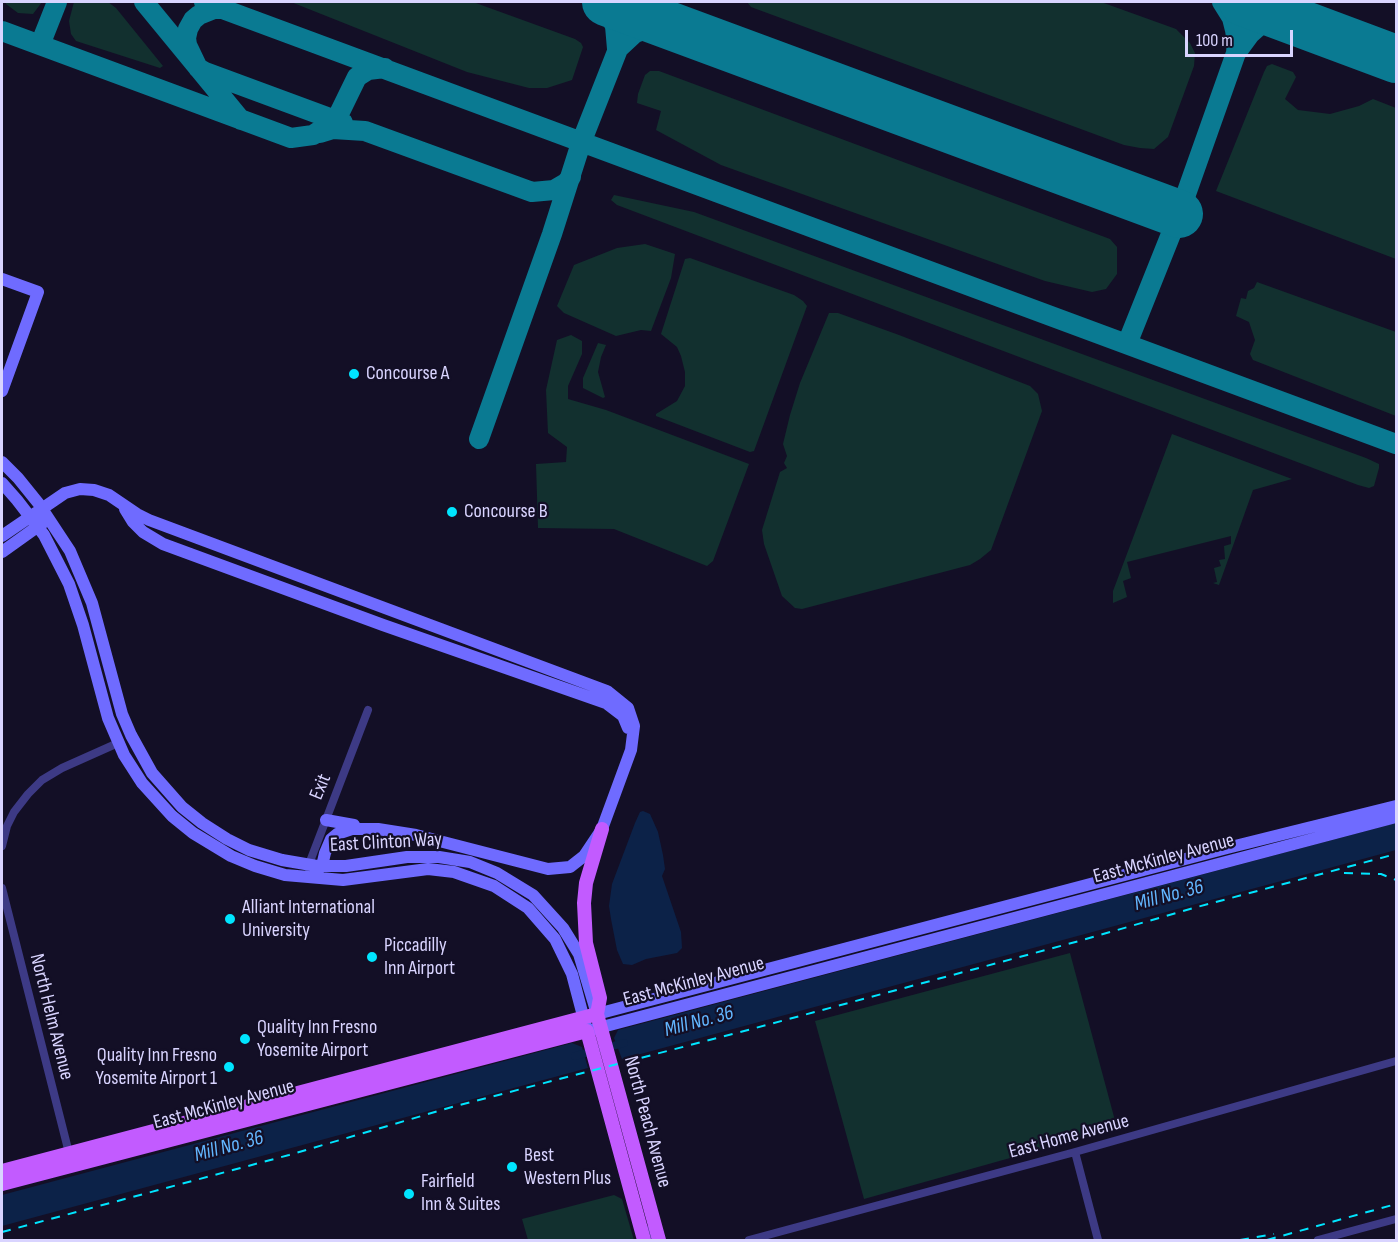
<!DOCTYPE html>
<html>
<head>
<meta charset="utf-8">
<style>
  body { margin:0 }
  #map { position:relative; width:1398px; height:1242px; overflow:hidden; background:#130f26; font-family:"Sofia Sans Condensed",sans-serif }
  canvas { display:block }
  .frame { position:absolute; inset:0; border:3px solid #d9d4ff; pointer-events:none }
  .scale { position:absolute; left:1185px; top:30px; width:108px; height:27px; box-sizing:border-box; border:3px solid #d9d4ff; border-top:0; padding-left:8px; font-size:18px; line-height:21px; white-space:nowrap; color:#d9d4ff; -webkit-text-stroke:4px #130f26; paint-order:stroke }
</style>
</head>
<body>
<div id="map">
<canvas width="1398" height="1242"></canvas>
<div class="frame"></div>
<div class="scale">100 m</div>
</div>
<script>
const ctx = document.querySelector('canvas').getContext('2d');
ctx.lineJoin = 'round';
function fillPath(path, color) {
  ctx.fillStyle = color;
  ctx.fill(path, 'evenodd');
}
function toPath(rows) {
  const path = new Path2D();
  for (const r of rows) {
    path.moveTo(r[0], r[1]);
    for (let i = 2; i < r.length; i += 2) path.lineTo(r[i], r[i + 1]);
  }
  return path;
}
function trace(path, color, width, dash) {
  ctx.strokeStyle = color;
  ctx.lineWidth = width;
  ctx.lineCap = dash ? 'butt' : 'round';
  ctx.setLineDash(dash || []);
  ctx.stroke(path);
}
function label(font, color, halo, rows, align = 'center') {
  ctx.font = font + ' "Sofia Sans Condensed",sans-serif';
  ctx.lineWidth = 4.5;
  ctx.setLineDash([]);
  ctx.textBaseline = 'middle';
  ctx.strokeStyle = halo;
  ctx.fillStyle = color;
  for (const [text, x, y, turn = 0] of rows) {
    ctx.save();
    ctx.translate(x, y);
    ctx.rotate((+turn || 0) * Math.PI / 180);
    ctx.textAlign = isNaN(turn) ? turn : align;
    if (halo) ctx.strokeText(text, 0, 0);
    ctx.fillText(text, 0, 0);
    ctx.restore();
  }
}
const green = toPath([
  [6,2,42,2,33,14,18,13,6,4],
  [74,2,108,2,116,8,163,66,160,68,76,41,71,34,69,21],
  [291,2,473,2,575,39,581,43,583,47,572,80,547,88,529,88,467,72],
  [747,2,1101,2,1176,29,1190,43,1195,53,1194,66,1168,137,1154,149,1140,148,1124,145,751,7],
  [1272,64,1293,72,1296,77,1285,99,1298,110,1330,114,1359,106,1373,99,1396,108,1396,259,1216,191,1264,72,1267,66],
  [650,71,659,71,1110,239,1117,247,1117,274,1106,289,1092,292,1045,281,721,165,656,130,661,111,637,103,638,94,645,75],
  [614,195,694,212,1366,458,1379,464,1379,468,1374,486,1369,488,1358,485,617,205,611,200],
  [645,244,675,254,671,278,651,331,641,330,616,336,564,313,557,306,574,265,617,248],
  [690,258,794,295,803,301,807,306,754,451,750,452,656,416,656,414,677,401,685,386,685,372,681,356,677,347,661,334,685,259],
  [1257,282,1396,332,1396,416,1253,360,1250,354,1255,340,1249,322,1236,316,1241,298,1246,299,1248,291,1254,288],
  [829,313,838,313,899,335,1030,386,1038,394,1042,411,991,550,980,559,970,565,802,609,795,608,782,596,764,544,762,530,780,472,787,468,784,463,787,456,783,444,790,415,800,383],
  [571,335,582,341,582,354,568,386,568,399,606,410,749,464,713,561,707,566,614,529,538,528,536,464,566,462,567,447,548,433,546,390,557,340],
  [598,343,606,345,601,357,598,372,605,397,603,398,583,388,583,378],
  [1172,434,1292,479,1253,490,1219,585,1213,583,1217,582,1214,568,1221,566,1219,560,1225,559,1224,546,1231,544,1231,536,1127,562,1131,578,1123,581,1127,597,1113,603,1113,591],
  [1070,953,1117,1128,864,1199,815,1021],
  [614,1195,622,1199,634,1240,528,1240,522,1219]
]);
const water = toPath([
  [643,811,650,814,658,832,663,855,665,869,662,876,681,932,682,948,677,953,646,959,632,965,623,964,617,950,611,919,609,906,612,884,635,823,640,812],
  [1396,823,1396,850,622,1059,614,1038,618,1030],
  [572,1043,582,1047,588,1068,2,1226,2,1195]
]);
const canal = toPath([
  [575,1056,624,1043]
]);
const taxiway = toPath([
  [144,2,241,120],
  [204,2,1396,444],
  [597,2,610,16,615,26,617,49],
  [223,9,214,9,199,15,193,20,188,29,186,38,187,45,198,68,205,72,343,123],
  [2,31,291,138,313,135,336,120,357,77,368,70,385,68],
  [40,45,57,2],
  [620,47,635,33,649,28,669,27,698,36],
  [1236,53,1250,34,1260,25,1282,16],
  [320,133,333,129,365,131,532,192,554,190,566,183,571,177],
  [1127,344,1179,214,1236,53,1237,42,1235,30,1232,18,1222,2],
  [479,439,552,234,581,143,633,11,640,2]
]);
const runway = toPath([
  [606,2,1179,214],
  [1243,2,1396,59]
]);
const street = toPath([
  [2,846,7,826,14,812,28,794,42,780,62,768,118,743],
  [309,869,309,864,368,710],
  [2,888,69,1153],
  [1075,1152,1098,1240],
  [643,1227,648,1232,651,1240],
  [749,1240,1075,1152,1396,1061],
  [1318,1240,1396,1219]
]);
const secondary = toPath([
  [2,279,38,292,2,391],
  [2,462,18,478,39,504,70,551,92,603,122,714,131,735,152,773,182,807,202,823,227,839,249,850,282,860,317,866,346,866,407,857,439,857,470,862,497,873,533,895,563,928,579,954,597,1014,1227,848,1396,806],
  [2,483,17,500,44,535,69,584,83,625,108,718,124,755,142,783,172,816,193,833,231,856,255,866,285,875,343,880,428,869,454,872,494,886,528,908,555,939,572,974,587,1031,1396,817],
  [125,509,133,522,143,532,163,544,383,625,606,703,623,716,628,728],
  [2,536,65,493,80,489,94,490,109,495,137,514,149,520,607,691,628,708,634,726,631,750,602,829,584,856,570,867,548,869,416,835,378,829,352,829,337,834,331,839,325,853,322,866,316,871],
  [2,552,44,522],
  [326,820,354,825]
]);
const primary = toPath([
  [602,829,586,883,584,903,586,943,600,998,597,1014,659,1240],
  [2,1171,597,1014],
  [2,1184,587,1031,644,1240]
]);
const rail = toPath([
  [1344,873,1381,874,1396,880],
  [2,1232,289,1155,452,1107,748,1030,1079,941,1197,907,1396,854],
  [1240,1240,1274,1234],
  [1267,1240,1396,1204]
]);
const markers = [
  [354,374,6,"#00e5ff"],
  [452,512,6,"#00e5ff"],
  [230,919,6,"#00e5ff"],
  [372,957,6,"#00e5ff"],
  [245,1039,6,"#00e5ff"],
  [229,1067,6,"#00e5ff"],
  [512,1167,6,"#00e5ff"],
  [409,1194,6,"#00e5ff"]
];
const poiNames = [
  ["Concourse A",366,374],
  ["Concourse B",464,512],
  ["Alliant International",242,908],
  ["University",242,931],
  ["Piccadilly",384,946],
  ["Inn Airport",384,969],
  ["Quality Inn Fresno",257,1028],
  ["Yosemite Airport",257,1051],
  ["Quality Inn Fresno",217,1056,"right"],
  ["Yosemite Airport 1",217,1079,"right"],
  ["Best",524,1156],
  ["Western Plus",524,1179],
  ["Fairfield",421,1182],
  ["Inn & Suites",421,1205]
];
const streetNames = [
  ["Exit",321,787,-68],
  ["East Clinton Way",386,843,-3],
  ["East McKinley Avenue",1164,859,-15],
  ["East McKinley Avenue",694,982,-15],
  ["North Helm Avenue",51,1017,76],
  ["East McKinley Avenue",224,1105,-15],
  ["North Peach Avenue",647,1122,75],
  ["East Home Avenue",1069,1137,-15]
];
const waterNames = [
  ["Mill No. 36",1169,896,-15],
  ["Mill No. 36",699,1022,-15],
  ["Mill No. 36",229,1147,-15]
];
fillPath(green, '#12302f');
fillPath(water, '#0c2248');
trace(canal, '#0c2248', 8);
trace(taxiway, '#0a7a92', 20);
trace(runway, '#0a7a92', 48);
trace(street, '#3d3a85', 8);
trace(secondary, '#6f6bff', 12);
trace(primary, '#c25bff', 14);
trace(rail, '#00e5ff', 2, [9, 8]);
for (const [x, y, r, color] of markers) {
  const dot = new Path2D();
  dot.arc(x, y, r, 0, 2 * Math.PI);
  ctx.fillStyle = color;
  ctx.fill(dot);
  trace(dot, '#130f26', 2);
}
label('20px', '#d9d4ff', '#130f26', poiNames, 'left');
label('20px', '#d9d4ff', '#130f26', streetNames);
label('italic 21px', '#62b6ff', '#130f26', waterNames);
</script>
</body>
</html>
